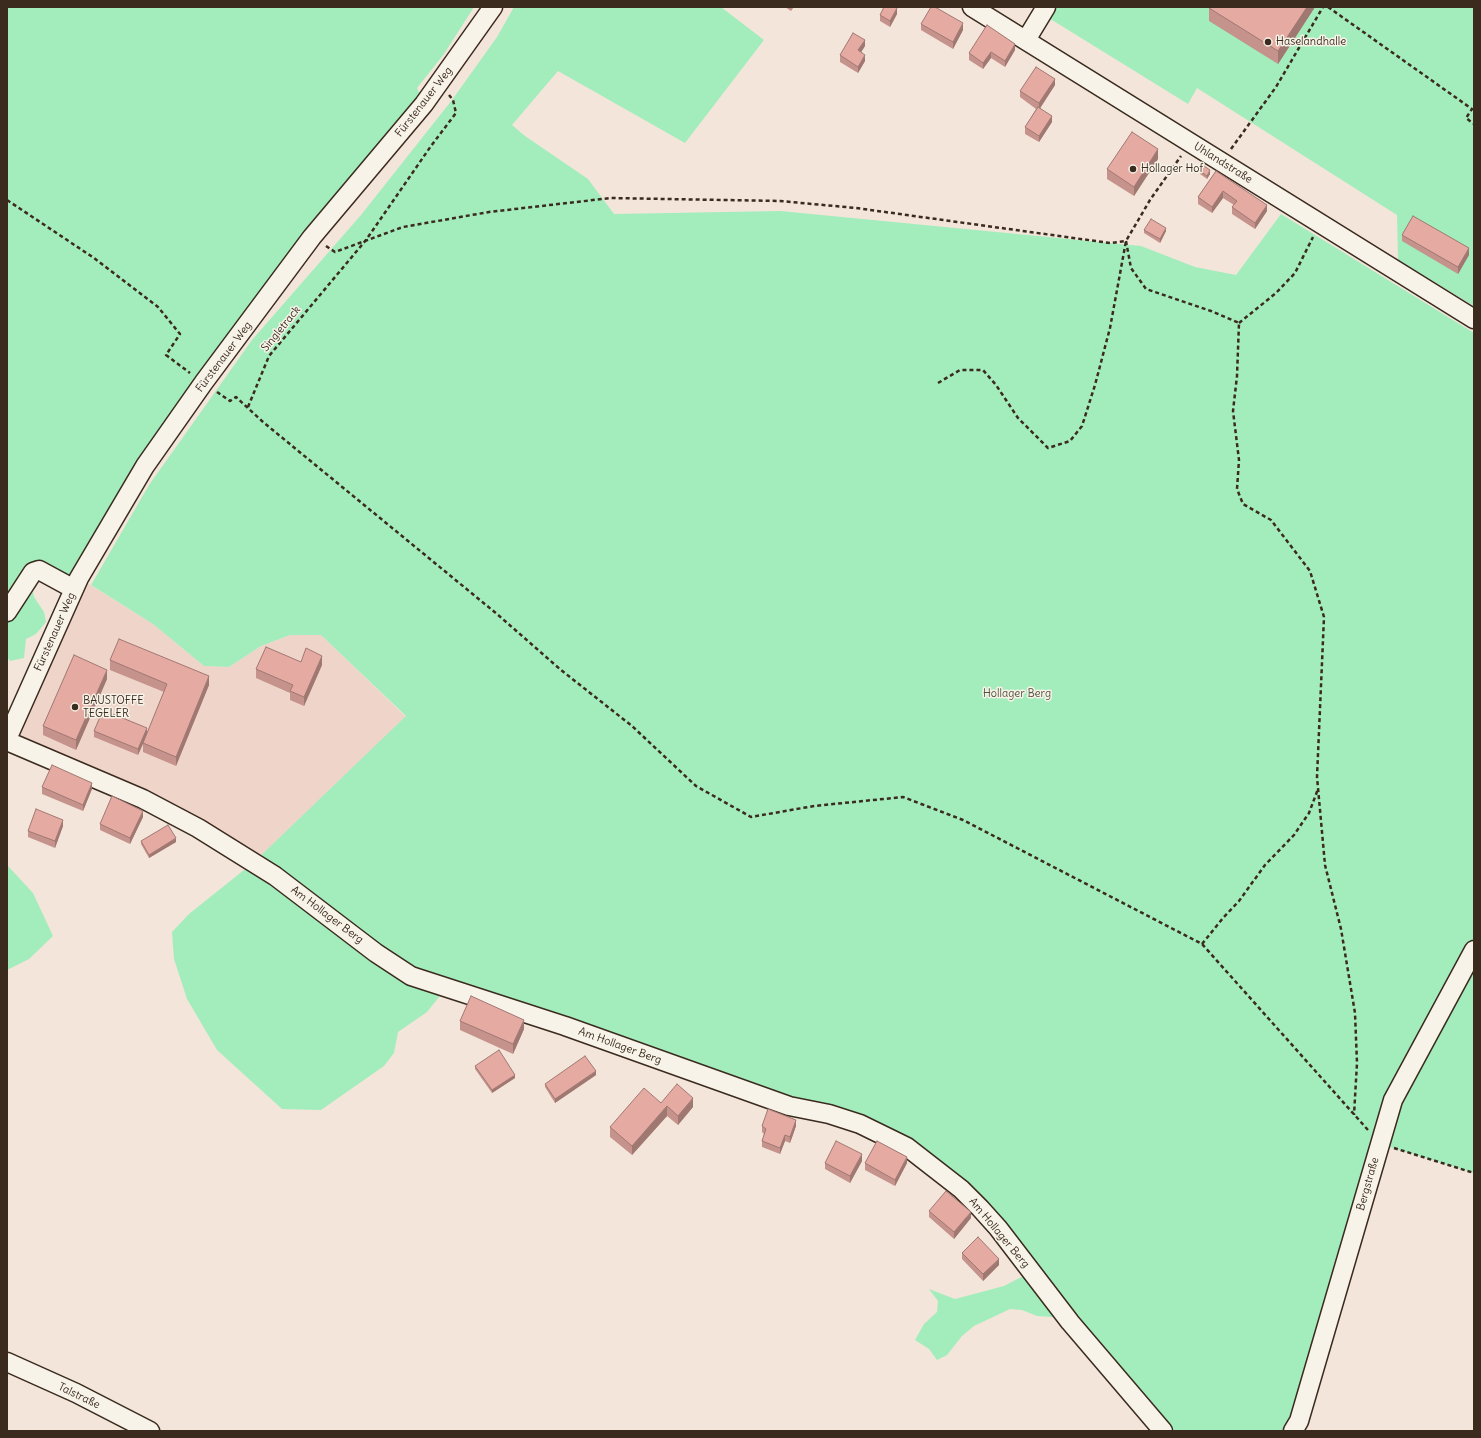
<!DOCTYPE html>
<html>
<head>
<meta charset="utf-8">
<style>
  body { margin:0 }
  #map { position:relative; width:1481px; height:1438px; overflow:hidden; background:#f3e5da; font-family:Delius,sans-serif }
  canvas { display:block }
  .frame { position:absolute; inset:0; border:8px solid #3b2a1e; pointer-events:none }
</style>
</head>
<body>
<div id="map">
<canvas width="1481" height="1438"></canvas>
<div class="frame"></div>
</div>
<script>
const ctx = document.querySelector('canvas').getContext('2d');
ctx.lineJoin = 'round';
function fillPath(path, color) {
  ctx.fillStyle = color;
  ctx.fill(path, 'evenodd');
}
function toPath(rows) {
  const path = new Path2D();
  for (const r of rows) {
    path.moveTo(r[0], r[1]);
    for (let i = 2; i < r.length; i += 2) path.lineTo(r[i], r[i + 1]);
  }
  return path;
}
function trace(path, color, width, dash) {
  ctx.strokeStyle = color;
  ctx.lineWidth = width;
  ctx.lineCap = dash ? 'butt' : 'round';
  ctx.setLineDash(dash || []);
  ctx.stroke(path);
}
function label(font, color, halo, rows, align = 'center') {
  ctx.font = font + ' Delius,sans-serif';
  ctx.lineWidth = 3;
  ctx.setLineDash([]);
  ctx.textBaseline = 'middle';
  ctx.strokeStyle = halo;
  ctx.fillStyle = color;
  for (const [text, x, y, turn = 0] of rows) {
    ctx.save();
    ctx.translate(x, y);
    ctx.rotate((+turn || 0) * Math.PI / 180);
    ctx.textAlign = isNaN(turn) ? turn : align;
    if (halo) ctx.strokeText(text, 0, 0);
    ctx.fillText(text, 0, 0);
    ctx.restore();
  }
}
const built = toPath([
  [79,578,153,624,204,666,229,667,261,646,290,635,321,635,406,717,254,862,7,739]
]);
const green = toPath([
  [7,7,474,7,444,54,417,88,424,104,257,312,79,578,29,578,34,597,44,612,46,622,36,634,26,639,24,658,10,661,7,657],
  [514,7,721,7,764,40,685,143,558,71,512,125,525,136,588,179,614,214,780,211,1141,246,1195,267,1236,275,1281,214,1474,333,1474,1173,1380,1144,1293,1431,1163,1431,1063,1313,1052,1317,1037,1316,1022,1310,1010,1309,974,1326,962,1336,947,1355,937,1360,929,1349,915,1340,924,1324,937,1312,938,1301,929,1289,955,1299,1004,1286,1031,1272,907,1147,447,987,427,1012,398,1032,394,1053,384,1066,321,1110,282,1109,217,1050,187,999,174,959,172,932,189,914,254,862,406,716,321,635,290,635,261,646,229,667,204,666,153,624,91,585,149,485,252,340,361,215,452,100,497,37],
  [1031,7,1474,7,1474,306,1398,260,1397,215,1197,88,1188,104],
  [7,865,33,893,53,936,29,959,7,970]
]);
const path = toPath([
  [1328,7,1472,109,1466,118,1474,124],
  [1231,149,1276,87,1323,7],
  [7,200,94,258,158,307,180,334,166,355,190,373],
  [1126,241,1131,268,1146,289,1211,311,1239,323,1237,376,1233,411,1239,460,1237,489,1243,504,1271,520,1310,571,1324,617,1317,777,1325,865,1341,929,1355,1013,1357,1063,1354,1115],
  [326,246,335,252,403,227,489,212,611,198,780,201,856,208,1110,243,1126,241],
  [1239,323,1276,293,1295,273,1313,237],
  [938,383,960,370,983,370,996,385,1018,418,1048,448,1070,441,1082,426,1095,385,1110,328,1126,241,1150,200,1181,156],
  [217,392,230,401,236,397,263,422,497,614,561,670,632,726,696,786,751,817,814,806,903,797,963,820,1202,944,1368,1130],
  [248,407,269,356,366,240,431,146,456,113,453,100,449,95],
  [1202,944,1223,918,1239,901,1265,865,1294,835,1309,813,1318,789],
  [1394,1148,1474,1173]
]);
const minor = toPath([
  [972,7,1474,319],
  [1026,40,1046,7],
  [7,612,33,572,39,570,74,589],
  [7,739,79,578,145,466,204,382,312,237,424,104,493,7],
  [7,741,143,799,198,828,275,876,376,953,411,976,565,1026,789,1106,829,1114,860,1124,907,1147,961,1189,980,1208,998,1228,1070,1322,1163,1431],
  [7,1362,76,1393,150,1431],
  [1293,1431,1299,1421,1393,1100,1474,950]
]);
const wall = toPath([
  [785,7,794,7,791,11],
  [1315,7,1278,64,1209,21,1209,8],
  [897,14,890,27,880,21,880,15],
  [921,24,963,30,953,49,921,30],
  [865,46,861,52,865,61,858,73,840,62,840,55],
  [1015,50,1005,67,991,58,983,69,969,60,969,53],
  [1055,85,1040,108,1052,122,1039,142,1025,134,1025,127,1036,109,1020,97,1020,91],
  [1158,159,1134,196,1107,179,1107,169],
  [1200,171,1210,174,1207,179,1200,174],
  [1216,171,1267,211,1255,229,1232,214,1232,207,1234,205,1223,198,1212,213,1198,204,1198,197],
  [1144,230,1166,231,1160,243,1144,233],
  [1402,235,1469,255,1458,274,1402,241],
  [110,660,209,685,176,766,143,752,143,743,138,755,94,737,94,731,147,734,164,692,110,670],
  [322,665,304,706,290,700,290,693,256,678,256,669],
  [107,679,76,750,43,735,43,726],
  [42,787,92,789,83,811,42,794],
  [143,817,130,844,100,830,100,824],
  [63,826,55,848,28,837,28,831],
  [141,841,176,842,149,858,141,844],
  [460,1021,524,1029,513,1054,460,1030],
  [475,1066,515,1078,492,1093,475,1069],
  [596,1075,555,1103,545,1087,545,1084],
  [661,1103,693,1107,678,1125,667,1116,632,1155,610,1137,610,1127],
  [762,1126,796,1126,790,1143,785,1141,780,1154,762,1147,762,1141,764,1134,762,1132],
  [862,1161,850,1183,825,1169,825,1163],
  [865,1163,907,1163,895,1186,865,1170],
  [929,1211,971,1218,954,1239,929,1217],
  [962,1253,999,1265,983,1281,962,1259]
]);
const shadedWall = toPath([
  [1307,7,1315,7,1278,64,1278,51],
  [897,8,897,14,890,27,890,21],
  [963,23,963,30,953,49,953,42],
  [865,40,865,46,858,57,858,50],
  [1015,44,1015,50,1005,67,1005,61],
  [991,52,991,58,983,69,983,63],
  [865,55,865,61,858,73,858,67],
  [1055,79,1055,85,1039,110,1039,103],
  [1052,116,1052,122,1039,142,1039,136],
  [1158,149,1158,159,1134,196,1134,187],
  [1210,170,1210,174,1207,179,1207,176],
  [1223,191,1223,198,1212,213,1212,207],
  [1267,205,1267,211,1255,229,1255,223],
  [1166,228,1166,231,1160,243,1160,239],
  [1469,248,1469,255,1458,274,1458,267],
  [322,656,322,665,304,706,304,697],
  [107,670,107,679,76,750,76,740],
  [209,676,209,685,176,766,176,757],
  [147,728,147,735,138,755,138,749],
  [92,783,92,789,83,811,83,805],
  [143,811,143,817,130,844,130,838],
  [63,820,63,826,55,848,55,841],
  [176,838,176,842,149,858,149,855],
  [524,1020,524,1029,513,1054,513,1044],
  [596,1071,596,1075,555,1103,555,1099],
  [515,1075,515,1078,492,1093,492,1090],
  [693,1098,693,1107,678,1125,678,1116],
  [667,1106,667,1116,632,1155,632,1146],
  [796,1120,796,1126,790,1143,790,1137],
  [785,1135,785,1141,780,1154,780,1148],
  [862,1154,862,1161,850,1183,850,1176],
  [907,1157,907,1163,895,1186,895,1180],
  [971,1212,971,1218,954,1239,954,1232],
  [999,1259,999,1265,983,1281,983,1274]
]);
const building = toPath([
  [884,7,895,7,897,8,890,21,880,15,884,7],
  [931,7,935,7,963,23,953,42,921,24,931,7],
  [1210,7,1307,7,1278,51,1209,8,1210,7],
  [987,25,1015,44,1005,61,991,52,983,63,969,53,987,25],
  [853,33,865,40,858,50,865,55,858,67,840,55,853,33],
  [1036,67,1055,79,1039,103,1020,91,1036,67],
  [1038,107,1052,116,1039,136,1025,127,1038,107],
  [1132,132,1158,149,1134,187,1107,169,1132,132],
  [1204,166,1210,170,1207,176,1200,171,1204,166],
  [1216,171,1267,205,1255,223,1232,207,1237,201,1223,191,1212,207,1198,197,1216,171],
  [1413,216,1469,248,1458,267,1402,235,1413,216],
  [1151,219,1166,228,1160,239,1144,230,1151,219],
  [119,639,209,676,176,757,143,743,167,684,110,660,119,639],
  [266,647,301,662,306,648,322,656,304,697,290,691,293,685,256,669,266,647],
  [74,655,107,670,76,740,43,726,74,655],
  [103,710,147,728,138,749,94,731,103,710],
  [52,765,92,783,83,805,42,787,52,765],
  [112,796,143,811,130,838,100,824,112,796],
  [36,809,63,820,55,841,28,831,36,809],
  [168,825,176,838,149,855,141,841,168,825],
  [471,996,524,1020,513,1044,460,1021,471,996],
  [499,1050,515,1075,492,1090,475,1066,499,1050],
  [585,1056,596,1071,555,1099,545,1084,585,1056],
  [677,1084,693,1098,678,1116,667,1106,632,1146,610,1127,644,1088,661,1103,677,1084],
  [768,1109,796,1120,790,1137,785,1135,780,1148,762,1141,766,1129,762,1126,768,1109],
  [836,1141,862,1154,850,1176,825,1163,836,1141],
  [877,1141,907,1157,895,1180,865,1163,877,1141],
  [946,1191,971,1212,954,1232,929,1211,946,1191],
  [978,1237,999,1259,983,1274,962,1253,978,1237]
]);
const markers = [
  [1268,42,4,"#3b2a1e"],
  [1133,169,4,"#3b2a1e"],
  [75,707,4,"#3b2a1e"]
];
const poiNames = [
  ["Haselandhalle",1276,42],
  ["Hollager Hof",1141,169],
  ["BAUSTOFFE",83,701],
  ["TEGELER",83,714]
];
const streetNames = [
  ["Fürstenauer Weg",424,102,-52],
  ["Uhlandstraße",1223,163,32],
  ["Singletrack",281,329,-51],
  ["Fürstenauer Weg",224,357,-53],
  ["Fürstenauer Weg",55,632,-66],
  ["Am Hollager Berg",327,915,37],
  ["Am Hollager Berg",620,1046,20],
  ["Bergstraße",1368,1184,-74],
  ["Am Hollager Berg",999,1233,50],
  ["Talstraße",79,1396,26]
];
const parkNames = [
  ["Hollager Berg",1017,694]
];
fillPath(built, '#efd4ca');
fillPath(green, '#a3edbd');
trace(minor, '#3b2a1e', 21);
trace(path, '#3b2a1e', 2.5, [4, 3]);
trace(minor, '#f7f3e8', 18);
fillPath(wall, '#c5938c');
fillPath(shadedWall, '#a07872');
fillPath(building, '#e5aba3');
trace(building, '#a07872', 1);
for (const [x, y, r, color] of markers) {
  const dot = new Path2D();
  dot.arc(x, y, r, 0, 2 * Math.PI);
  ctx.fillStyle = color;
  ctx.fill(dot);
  trace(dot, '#f7f3e8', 1.5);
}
label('11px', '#3b2a1e', '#f7f3e8', poiNames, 'left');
label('11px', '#3b2a1e', '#f7f3e8', streetNames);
label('11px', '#50513e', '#f7f3e8', parkNames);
</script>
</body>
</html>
